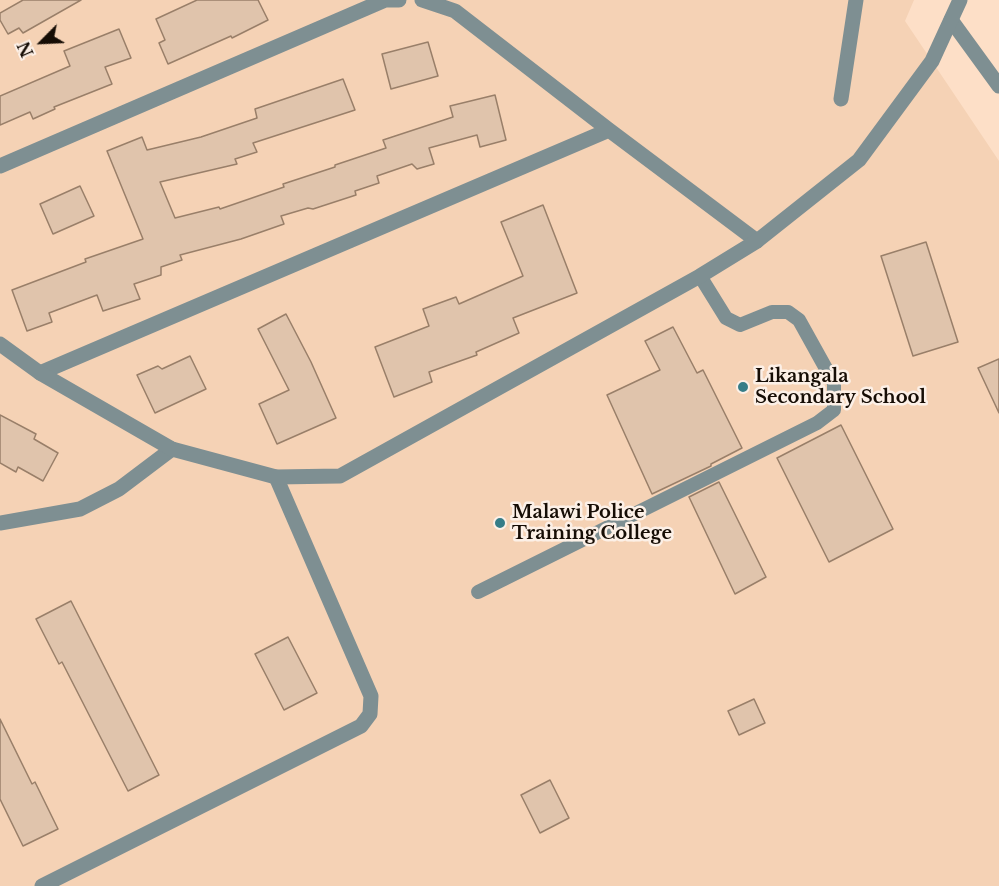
<!DOCTYPE html>
<html>
<head>
<meta charset="utf-8">
<style>
  body { margin:0 }
  #map { position:relative; width:999px; height:886px; overflow:hidden; background:#fddfc7; font-family:"Libre Baskerville",serif }
  canvas { display:block }
  .north { position:absolute; left:12px; top:12px; width:60px; height:60px; -webkit-text-stroke:4px #fcf0e7; paint-order:stroke; rotate:246deg; font-size:16px; font-weight:700; line-height:24px; text-align:center; color:#160d05 }
  .north::after { content:''; display:block; margin:auto; width:21px; height:27px; background:#160d05; clip-path:polygon(50% 0,100% 100%,50% 72%,0 100%) }
</style>
</head>
<body>
<div id="map">
<canvas width="999" height="886"></canvas>
<div class="north">N</div>
</div>
<script>
const ctx = document.querySelector('canvas').getContext('2d');
ctx.lineJoin = 'round';
function fillPath(path, color) {
  ctx.fillStyle = color;
  ctx.fill(path, 'evenodd');
}
function toPath(rows) {
  const path = new Path2D();
  for (const r of rows) {
    path.moveTo(r[0], r[1]);
    for (let i = 2; i < r.length; i += 2) path.lineTo(r[i], r[i + 1]);
  }
  return path;
}
function trace(path, color, width, dash) {
  ctx.strokeStyle = color;
  ctx.lineWidth = width;
  ctx.lineCap = dash ? 'butt' : 'round';
  ctx.setLineDash(dash || []);
  ctx.stroke(path);
}
function label(font, color, halo, rows, align = 'center') {
  ctx.font = font + ' "Libre Baskerville",serif';
  ctx.lineWidth = 5;
  ctx.setLineDash([]);
  ctx.textBaseline = 'middle';
  ctx.strokeStyle = halo;
  ctx.fillStyle = color;
  for (const [text, x, y, turn = 0] of rows) {
    ctx.save();
    ctx.translate(x, y);
    ctx.rotate((+turn || 0) * Math.PI / 180);
    ctx.textAlign = isNaN(turn) ? turn : align;
    if (halo) ctx.strokeText(text, 0, 0);
    ctx.fillText(text, 0, 0);
    ctx.restore();
  }
}
const built = toPath([
  [0,0,914,0,905,21,999,161,999,886,0,886]
]);
const building = toPath([
  [23,0,81,0,23,33,19,28,8,34,0,20,0,13,23,0],
  [197,0,258,0,268,20,232,38,231,36,168,64,159,43,165,40,156,19,197,0],
  [119,29,131,58,105,67,112,84,54,107,55,109,33,119,30,112,0,125,0,96,70,66,64,51,119,29],
  [428,42,438,76,391,89,382,54,428,42],
  [343,79,355,110,253,143,257,152,235,159,237,164,160,182,175,218,219,207,220,209,284,187,283,184,335,167,335,165,386,148,383,140,453,117,450,106,495,95,506,140,480,147,477,135,429,148,434,164,417,169,412,164,377,176,379,183,355,191,356,195,313,209,308,208,281,216,284,224,241,239,180,255,182,260,161,267,161,275,134,284,140,299,103,311,97,295,49,313,52,322,27,331,12,290,86,262,85,259,143,239,107,151,142,137,147,150,201,137,257,118,255,109,343,79],
  [80,186,94,216,53,234,40,204,80,186],
  [543,205,577,293,513,318,519,333,476,352,477,355,429,372,432,382,394,397,375,347,429,326,423,309,456,297,459,304,523,276,501,222,543,205],
  [926,242,958,342,913,356,881,256,926,242],
  [286,314,311,362,336,418,277,444,259,404,289,390,258,329,286,314],
  [673,327,697,373,703,370,742,448,711,464,711,466,652,494,607,395,660,370,645,341,673,327],
  [190,356,206,389,155,413,137,375,158,366,162,369,190,356],
  [999,359,999,413,978,368,999,359],
  [0,415,36,434,34,439,58,453,43,481,18,467,16,472,0,463,0,415],
  [841,425,893,529,829,562,777,458,841,425],
  [719,482,766,577,735,594,689,497,719,482],
  [71,601,159,775,128,791,62,662,59,664,36,619,71,601],
  [288,637,317,693,284,710,255,654,288,637],
  [754,699,765,723,739,735,728,711,754,699],
  [0,719,32,784,35,782,58,829,23,846,0,799,0,719],
  [550,780,569,818,540,833,521,795,550,780]
]);
const service = toPath([
  [478,592,817,423,834,410,834,383,799,320,788,312,772,312,740,325,726,318,700,276]
]);
const minor = toPath([
  [422,0,455,11,609,130,757,241],
  [951,20,999,86],
  [841,99,856,0],
  [0,166,385,0,399,0],
  [40,373,609,130],
  [0,523,80,509,119,489,172,449],
  [42,886,361,726,370,714,371,696,276,477]
]);
const tertiary = toPath([
  [0,344,40,373,172,449,276,477,340,476,700,276,757,241,859,160,932,61,960,0]
]);
const markers = [
  [743,387,6,"#367d88"],
  [500,523,6,"#367d88"]
];
const poiNames = [
  ["Likangala",755,377],
  ["Secondary School",755,398],
  ["Malawi Police",512,513],
  ["Training College",512,534]
];
fillPath(built, '#f5d2b5');
fillPath(building, '#e0c4ac');
trace(building, '#997f69', 1.5);
trace(service, '#7e8f92', 14);
trace(minor, '#7e8f92', 15);
trace(tertiary, '#7e8f92', 15);
for (const [x, y, r, color] of markers) {
  const dot = new Path2D();
  dot.arc(x, y, r, 0, 2 * Math.PI);
  ctx.fillStyle = color;
  ctx.fill(dot);
  trace(dot, '#fcf0e7', 2);
}
label('bold 18px', '#160d05', '#fcf0e7', poiNames, 'left');
</script>
</body>
</html>
